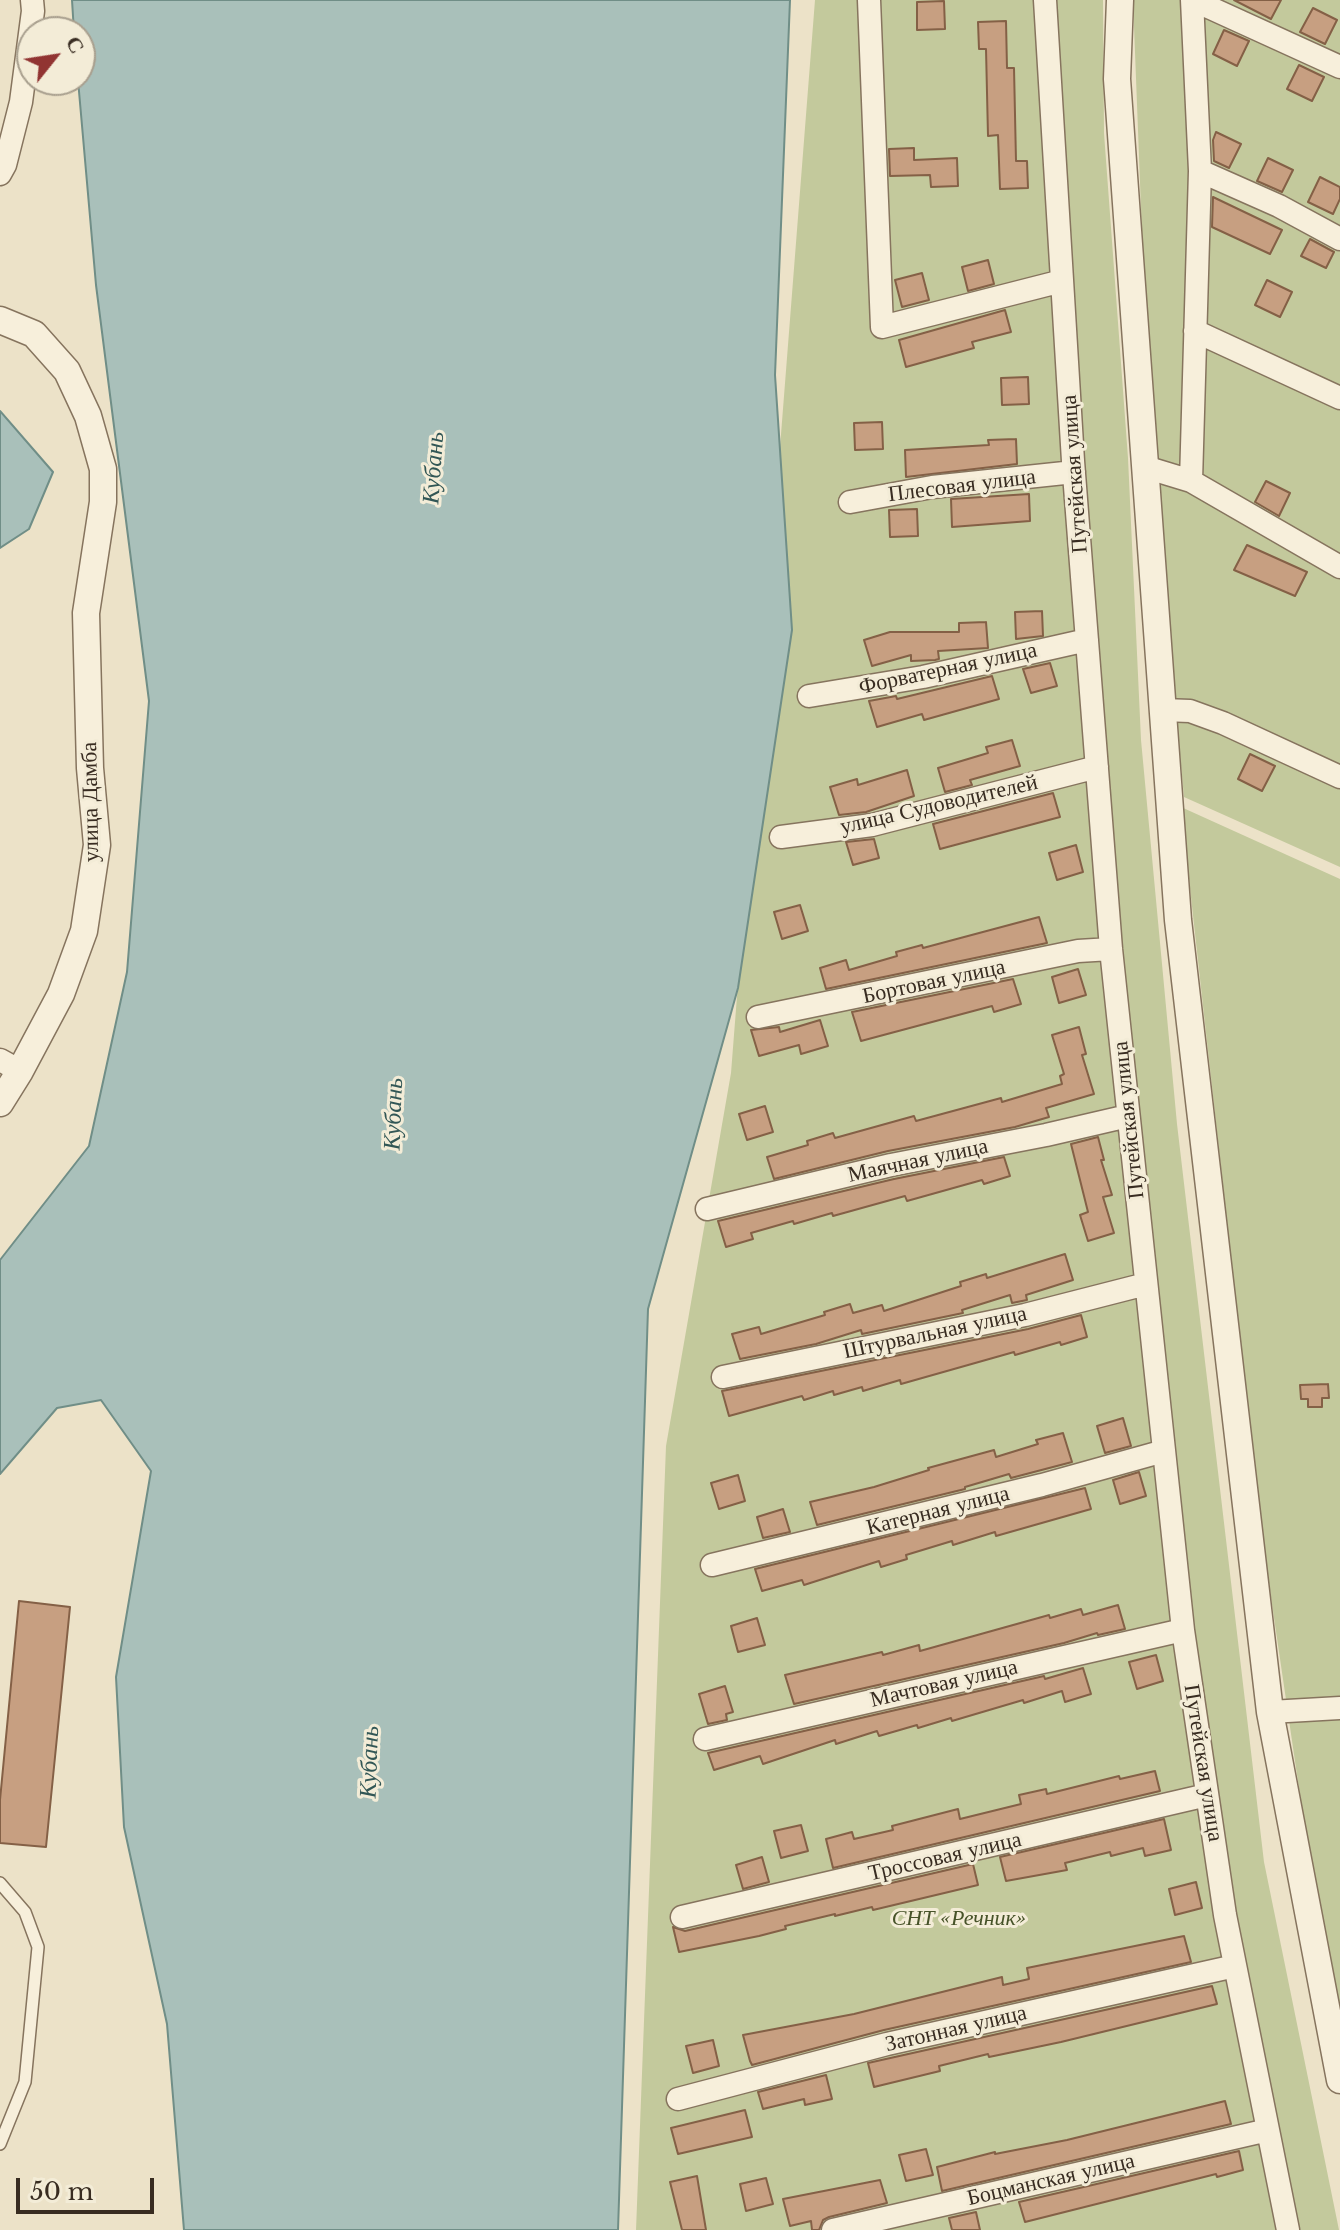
<!DOCTYPE html>
<html>
<head>
<meta charset="utf-8">
<style>
  body { margin:0 }
  #map { position:relative; width:1340px; height:2230px; overflow:hidden; background:#ece2c8; font-family:"Libre Baskerville",serif }
  canvas { display:block }
  .north { position:absolute; left:16px; top:16px; width:80px; height:80px; box-sizing:border-box; background:#f3ecd7; border:2px solid #a89f8e; border-radius:50%; rotate:60deg; font-size:22px; font-weight:700; line-height:32px; text-align:center; color:#382c21 }
  .north::after { content:''; display:block; margin:auto; width:28px; height:36px; background:#913432; clip-path:polygon(50% 0,100% 100%,50% 72%,0 100%) }
  .scale { position:absolute; left:16px; top:2178px; width:138px; height:36px; box-sizing:border-box; border:4px solid #382c21; border-top:0; padding-left:10px; font-size:24px; line-height:28px; white-space:nowrap; color:#382c21; -webkit-text-stroke:6px #f3ecd7; paint-order:stroke }
</style>
</head>
<body>
<div id="map">
<canvas width="1340" height="2230"></canvas>
<div class="north">С</div>
<div class="scale">50 m</div>
</div>
<script>
const ctx = document.querySelector('canvas').getContext('2d');
ctx.lineJoin = 'round';
function fillPath(path, color) {
  ctx.fillStyle = color;
  ctx.fill(path, 'evenodd');
}
function toPath(rows) {
  const path = new Path2D();
  for (const r of rows) {
    path.moveTo(r[0], r[1]);
    for (let i = 2; i < r.length; i += 2) path.lineTo(r[i], r[i + 1]);
  }
  return path;
}
function trace(path, color, width, dash) {
  ctx.strokeStyle = color;
  ctx.lineWidth = width;
  ctx.lineCap = dash ? 'butt' : 'round';
  ctx.setLineDash(dash || []);
  ctx.stroke(path);
}
function label(font, color, halo, rows, align = 'center') {
  ctx.font = font + ' "Libre Baskerville",serif';
  ctx.lineWidth = 6;
  ctx.setLineDash([]);
  ctx.textBaseline = 'middle';
  ctx.strokeStyle = halo;
  ctx.fillStyle = color;
  for (const [text, x, y, turn = 0] of rows) {
    ctx.save();
    ctx.translate(x, y);
    ctx.rotate((+turn || 0) * Math.PI / 180);
    ctx.textAlign = isNaN(turn) ? turn : align;
    if (halo) ctx.strokeText(text, 0, 0);
    ctx.fillText(text, 0, 0);
    ctx.restore();
  }
}
const green = toPath([
  [815,0,1103,0,1104,133,1128,458,1141,740,1177,1124,1264,1862,1339,2230,636,2230,666,1446,731,1073],
  [1133,0,1340,0,1340,867,1184,797,1159,535,1144,287],
  [1181,807,1340,879,1340,2031,1313,1884,1261,1529]
]);
const water = toPath([
  [72,0,790,0,775,375,792,630,738,988,648,1309,618,2230,184,2230,167,2024,124,1827,116,1677,151,1471,101,1400,57,1408,0,1474,0,1260,89,1146,127,972,149,701,96,285,78,80,80,32,74,32,72,0],
  [0,411,53,472,29,529,0,548,0,411]
]);
const building = toPath([
  [1234,0,1281,0,1271,19,1234,0],
  [944,1,945,29,917,30,917,2,944,1],
  [1313,8,1337,20,1325,44,1300,32,1313,8],
  [1006,21,1007,68,1014,68,1016,161,1027,161,1028,188,1000,189,998,135,988,136,986,49,979,49,978,22,1006,21],
  [1224,30,1249,41,1237,66,1213,54,1224,30],
  [1299,65,1324,77,1312,101,1287,89,1299,65],
  [1216,132,1241,144,1229,168,1214,161,1213,140,1216,132],
  [914,148,914,160,957,158,958,186,931,187,930,175,890,176,889,149,914,148],
  [1268,158,1293,170,1282,192,1257,181,1268,158],
  [1320,177,1340,187,1340,199,1333,214,1308,202,1320,177],
  [1213,197,1282,230,1270,254,1212,227,1213,197],
  [1310,239,1334,252,1326,268,1301,256,1310,239],
  [988,260,994,284,968,291,962,267,988,260],
  [922,273,929,300,902,307,895,280,922,273],
  [1267,280,1292,292,1280,317,1255,305,1267,280],
  [1005,310,1011,332,972,342,974,348,906,367,899,340,1005,310],
  [1028,377,1029,404,1002,405,1001,378,1028,377],
  [882,422,883,449,855,450,854,423,882,422],
  [1016,439,1017,464,906,477,905,450,989,445,988,440,1016,439],
  [1266,481,1290,493,1279,516,1255,502,1266,481],
  [1029,494,1030,521,952,527,951,499,1029,494],
  [917,509,918,536,890,537,889,510,917,509],
  [1247,545,1307,572,1295,596,1234,570,1247,545],
  [1042,611,1043,636,1016,639,1015,612,1042,611],
  [986,622,988,648,938,651,939,659,935,660,911,661,911,655,872,666,864,640,890,632,959,632,959,623,986,622],
  [1050,663,1057,686,1031,693,1023,669,1050,663],
  [992,676,999,699,924,720,922,714,877,727,869,701,896,696,897,699,992,676],
  [1012,740,1020,766,970,780,972,785,945,792,938,768,988,753,986,747,1012,740],
  [1250,754,1275,766,1262,791,1238,779,1250,754],
  [907,770,914,796,866,812,839,815,830,787,857,779,858,785,907,770],
  [1053,793,1060,817,940,849,933,824,1053,793],
  [874,839,879,858,853,865,846,842,874,839],
  [1076,845,1083,872,1057,880,1049,853,1076,845],
  [800,905,808,931,782,939,774,912,800,905],
  [1039,917,1047,943,826,989,820,968,846,960,849,970,897,956,896,952,922,945,923,948,1039,917],
  [1078,969,1086,995,1059,1003,1052,977,1078,969],
  [1013,979,1021,1004,994,1012,992,1006,861,1041,852,1012,1013,979],
  [820,1020,828,1046,801,1054,799,1045,759,1056,751,1030,779,1027,780,1032,820,1020],
  [1079,1027,1086,1054,1082,1055,1094,1094,1046,1108,1049,1117,1015,1127,888,1151,774,1179,767,1157,808,1145,807,1141,833,1133,835,1138,914,1116,916,1121,1001,1098,1002,1102,1062,1084,1060,1076,1064,1074,1052,1035,1079,1027],
  [765,1106,773,1132,747,1140,739,1114,765,1106],
  [1098,1137,1104,1160,1101,1160,1112,1195,1103,1197,1114,1233,1088,1241,1080,1215,1088,1212,1071,1144,1098,1137],
  [1004,1157,1010,1176,984,1184,982,1180,907,1201,905,1196,833,1216,832,1213,794,1224,793,1221,751,1233,753,1239,726,1247,718,1221,894,1179,1004,1157],
  [1065,1254,1073,1280,1026,1295,1027,1300,1012,1303,1010,1295,962,1310,963,1313,862,1334,861,1330,816,1344,740,1359,732,1334,759,1327,761,1334,825,1315,824,1312,850,1304,853,1313,882,1305,884,1311,961,1286,960,1282,986,1274,987,1278,1065,1254],
  [1081,1315,1087,1337,1061,1345,1060,1342,1015,1355,1014,1352,901,1384,900,1380,863,1391,862,1387,834,1395,833,1391,804,1400,802,1396,729,1416,722,1391,1028,1329,1081,1315],
  [1328,1384,1329,1398,1322,1398,1322,1407,1308,1407,1308,1399,1301,1399,1300,1385,1328,1384],
  [1123,1418,1131,1446,1105,1453,1097,1426,1123,1418],
  [1063,1433,1072,1462,1011,1478,1009,1474,965,1487,965,1489,817,1525,810,1502,874,1487,929,1470,928,1468,994,1450,996,1457,1038,1444,1036,1440,1063,1433],
  [1139,1472,1146,1496,1120,1504,1113,1480,1139,1472],
  [738,1475,745,1501,719,1509,711,1483,738,1475],
  [1085,1488,1091,1509,996,1536,995,1532,953,1545,952,1541,906,1555,907,1559,881,1567,879,1561,804,1585,802,1580,762,1591,755,1569,1085,1488],
  [783,1509,790,1532,763,1538,757,1517,783,1509],
  [19,1601,70,1607,46,1847,0,1843,0,1800,19,1601],
  [1118,1605,1125,1629,1098,1635,1097,1633,1064,1643,794,1704,785,1675,882,1652,883,1655,919,1645,920,1651,1049,1615,1050,1618,1081,1609,1083,1615,1118,1605],
  [757,1618,765,1645,738,1652,731,1626,757,1618],
  [1156,1655,1163,1681,1137,1689,1129,1662,1156,1655],
  [1083,1668,1091,1694,1065,1702,1062,1691,1024,1703,1023,1700,952,1721,951,1718,918,1728,917,1725,879,1736,877,1731,836,1744,835,1740,763,1764,760,1756,714,1770,708,1753,1044,1676,1045,1679,1083,1668],
  [725,1686,733,1712,726,1714,727,1720,708,1724,699,1694,725,1686],
  [1155,1771,1160,1791,833,1868,826,1839,852,1832,854,1839,893,1830,892,1826,958,1809,960,1819,1021,1804,1019,1795,1046,1789,1047,1794,1119,1776,1120,1779,1155,1771],
  [1164,1819,1171,1850,1145,1856,1143,1848,1111,1856,1110,1852,1065,1863,1067,1870,1006,1881,1000,1857,1164,1819],
  [801,1825,808,1851,781,1858,774,1831,801,1825],
  [762,1857,769,1882,743,1889,736,1865,762,1857],
  [973,1864,978,1885,873,1910,872,1907,835,1916,835,1914,785,1926,786,1929,759,1936,679,1952,673,1927,685,1931,973,1864],
  [1196,1882,1202,1908,1175,1915,1169,1889,1196,1882],
  [1184,1936,1191,1962,884,2030,752,2065,750,2061,743,2035,854,2014,1002,1977,1003,1985,1029,1979,1027,1968,1184,1936],
  [1212,1986,1217,2004,1061,2042,989,2057,988,2054,939,2066,940,2071,874,2087,868,2063,1212,1986],
  [713,2040,719,2066,693,2073,686,2046,713,2040],
  [826,2075,832,2099,805,2105,804,2099,763,2109,758,2092,826,2075],
  [1225,2101,1231,2124,942,2191,937,2167,995,2152,995,2154,1067,2140,1225,2101],
  [745,2110,752,2137,678,2154,671,2128,745,2110],
  [926,2149,933,2175,906,2181,899,2155,926,2149],
  [1239,2151,1243,2170,1217,2177,1216,2174,1025,2222,1019,2202,1239,2151],
  [697,2176,706,2230,682,2230,670,2182,697,2176],
  [766,2178,773,2204,746,2211,740,2184,766,2178],
  [880,2180,887,2203,829,2217,823,2220,819,2230,812,2230,811,2221,790,2226,783,2199,880,2180],
  [976,2212,980,2230,952,2230,949,2218,976,2212]
]);
const service = toPath([
  [0,1883,25,1912,38,1947,25,2082,0,2144]
]);
const minor = toPath([
  [869,0,882,327,1062,281],
  [1045,0,1073,461,1111,949,1183,1630,1225,1915,1288,2230],
  [1193,0,1340,67],
  [1200,171,1279,206,1340,239],
  [0,174,5,165,21,102,33,11,32,0],
  [1195,331,1340,398],
  [1145,467,1191,481,1340,567],
  [1191,481,1200,171,1192,0],
  [850,502,932,487,1074,472],
  [809,696,923,677,1087,640],
  [1163,710,1190,711,1223,723,1340,777],
  [781,837,872,825,1097,767],
  [758,1017,1078,951,1111,949],
  [0,1060,20,1071],
  [707,1209,891,1165,1046,1135,1128,1116],
  [723,1377,1025,1315,1146,1284],
  [712,1565,1042,1485,1164,1451],
  [1270,1712,1340,1708],
  [705,1739,1183,1630],
  [682,1917,1207,1795],
  [678,2099,887,2044,1235,1966],
  [833,2230,1268,2130]
]);
const tertiary = toPath([
  [1120,0,1117,79,1178,920,1270,1712,1340,2080],
  [0,320,34,334,67,371,88,416,103,469,103,502,86,613,90,768,97,845,84,931,61,994,20,1071,0,1103]
]);
const streetNames = [
  ["Путейская улица",1075,474,-94],
  ["Плесовая улица",962,486,-7],
  ["Форватерная улица",948,669,-12],
  ["улица Дамба",91,802,-91],
  ["улица Судоводителей",939,805,-13],
  ["Бортовая улица",934,982,-12],
  ["Путейская улица",1129,1120,-96],
  ["Маячная улица",918,1161,-12],
  ["Штурвальная улица",935,1333,-12],
  ["Катерная улица",938,1511,-14],
  ["Мачтовая улица",944,1684,-13],
  ["Путейская улица",1203,1763,81],
  ["Троссовая улица",945,1857,-13],
  ["Затонная улица",956,2029,-13],
  ["Боцманская улица",1051,2180,-13]
];
const parkNames = [
  ["СНТ «Речник»",959,1919]
];
const waterNames = [
  ["Кубань",434,468,-86],
  ["Кубань",394,1114,-88],
  ["Кубань",370,1762,-88]
];
fillPath(green, '#c3c99c');
fillPath(water, '#a9c0ba');
trace(water, '#708e87', 2);
fillPath(building, '#c79f81');
trace(building, '#846046', 2);
trace(service, '#86745e', 14);
trace(minor, '#86745e', 25);
trace(tertiary, '#86745e', 29);
trace(service, '#f7efdb', 11);
trace(minor, '#f7efdb', 22);
trace(tertiary, '#f7efdb', 26);
label('22px', '#382c21', '#f3ecd7', streetNames);
label('italic 22px', '#475329', '#f3ecd7', parkNames);
label('italic 24px', '#315655', '#f3ecd7', waterNames);
</script>
</body>
</html>
